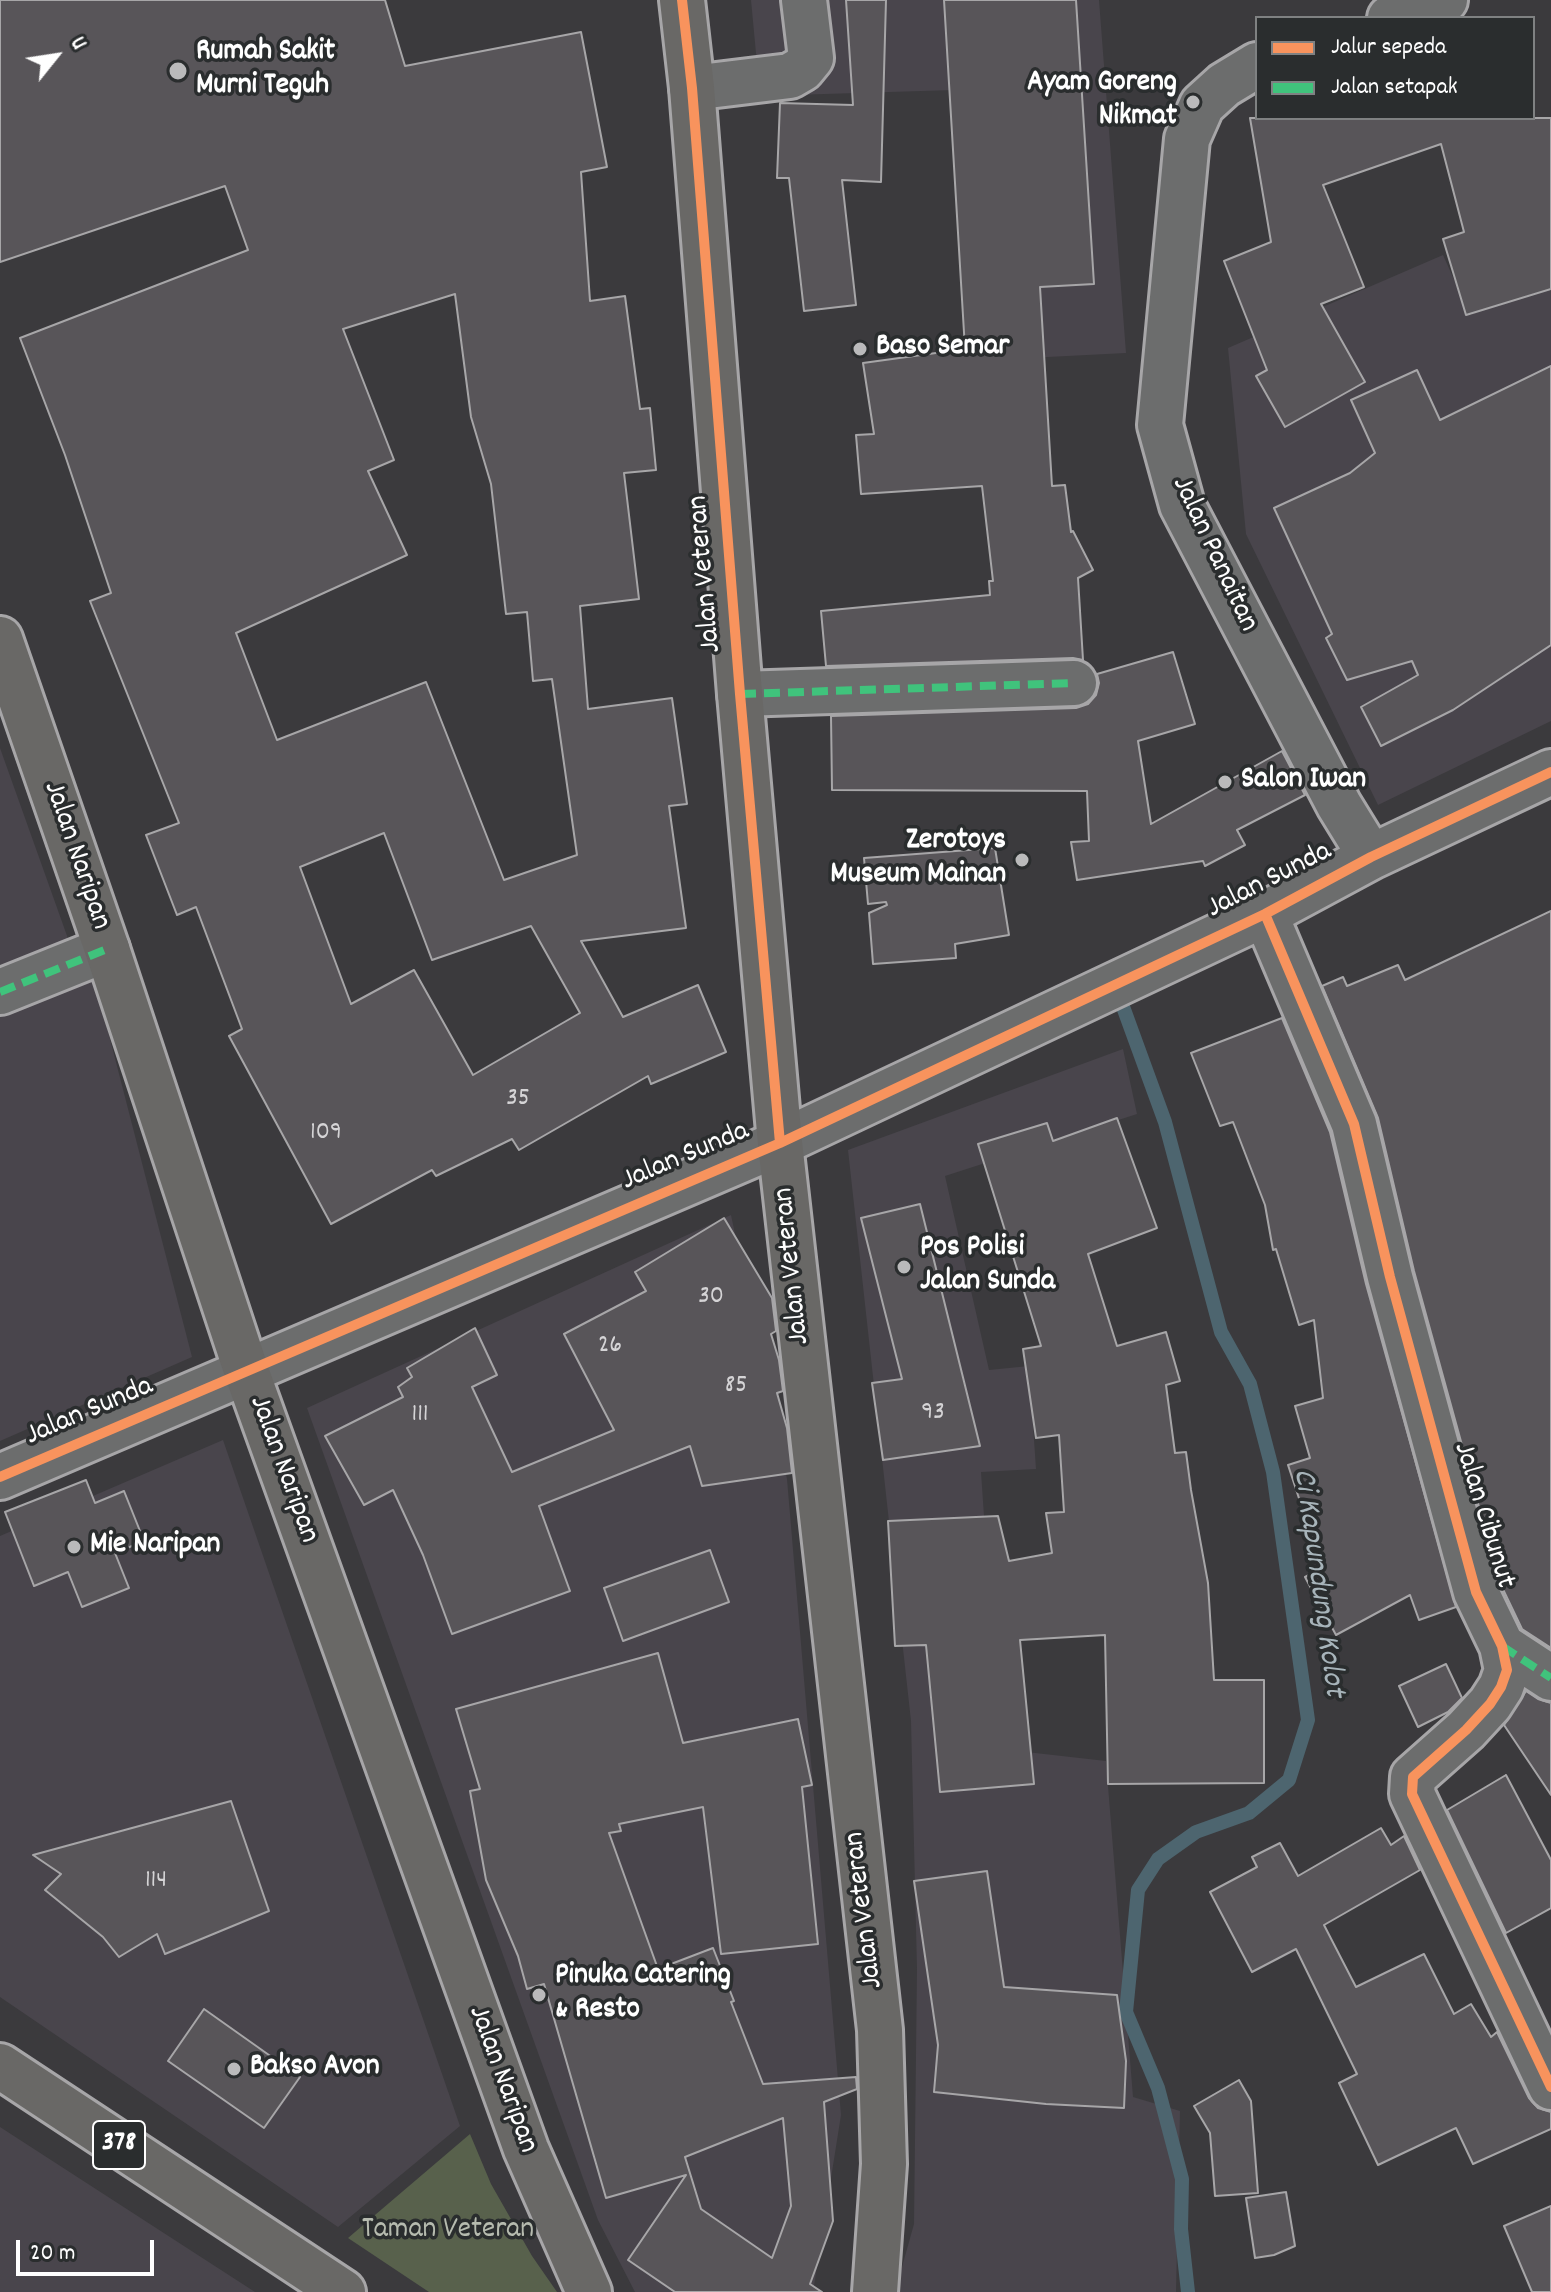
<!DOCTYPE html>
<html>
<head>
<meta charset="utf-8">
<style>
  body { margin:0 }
  #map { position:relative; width:1551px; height:2292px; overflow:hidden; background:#3b3a3d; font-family:Dekko,sans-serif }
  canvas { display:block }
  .legend { position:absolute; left:1255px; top:16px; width:280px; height:104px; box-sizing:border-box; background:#2a2d2e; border:2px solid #7f8182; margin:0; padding:10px 14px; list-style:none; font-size:24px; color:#fff }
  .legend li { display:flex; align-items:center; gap:16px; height:40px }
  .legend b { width:40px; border:2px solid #7f8182 }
  .north { position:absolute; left:16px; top:16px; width:80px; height:80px; -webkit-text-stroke:6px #2a2d2e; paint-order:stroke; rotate:60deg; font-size:22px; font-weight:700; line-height:32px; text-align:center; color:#fff }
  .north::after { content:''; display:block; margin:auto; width:28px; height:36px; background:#fff; clip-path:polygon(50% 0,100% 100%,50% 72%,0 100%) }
  .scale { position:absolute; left:16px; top:2240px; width:138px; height:36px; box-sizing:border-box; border:4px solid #fff; border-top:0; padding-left:10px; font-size:24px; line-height:28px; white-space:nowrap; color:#fff; -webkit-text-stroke:6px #2a2d2e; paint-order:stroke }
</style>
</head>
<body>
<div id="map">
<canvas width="1551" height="2292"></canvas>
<ul class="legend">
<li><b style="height:10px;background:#f8935d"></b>Jalur sepeda</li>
<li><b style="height:10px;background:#40c37c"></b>Jalan setapak</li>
</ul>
<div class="north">U</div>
<div class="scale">20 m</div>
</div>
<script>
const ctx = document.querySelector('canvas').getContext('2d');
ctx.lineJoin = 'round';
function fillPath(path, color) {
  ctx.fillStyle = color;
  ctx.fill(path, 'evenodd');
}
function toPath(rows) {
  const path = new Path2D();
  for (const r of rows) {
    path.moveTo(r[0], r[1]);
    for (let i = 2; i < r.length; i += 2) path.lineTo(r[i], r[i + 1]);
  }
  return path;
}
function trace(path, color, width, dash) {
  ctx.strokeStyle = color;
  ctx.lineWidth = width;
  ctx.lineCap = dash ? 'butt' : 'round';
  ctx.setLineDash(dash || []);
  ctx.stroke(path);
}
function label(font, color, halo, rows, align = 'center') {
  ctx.font = font + ' Dekko,sans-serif';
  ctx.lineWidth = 7;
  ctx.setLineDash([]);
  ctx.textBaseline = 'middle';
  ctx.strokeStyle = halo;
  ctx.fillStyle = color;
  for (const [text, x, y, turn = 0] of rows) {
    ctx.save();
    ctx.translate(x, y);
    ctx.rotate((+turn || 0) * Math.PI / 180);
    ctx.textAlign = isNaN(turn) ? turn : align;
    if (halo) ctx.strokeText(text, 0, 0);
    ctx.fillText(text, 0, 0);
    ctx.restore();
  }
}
const built = toPath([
  [751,0,1099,0,1126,353,969,361,954,90,760,96],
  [1443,255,1470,315,1551,277,1551,721,1378,805,1246,534,1228,348],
  [0,748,76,961,0,987],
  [93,973,192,1357,0,1441,0,1008],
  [1123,1049,1137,1114,945,1176,989,1370,1029,1366,1036,1469,981,1472,1000,1749,1106,1761,1133,2097,1180,2111,1176,2292,895,2292,914,2224,917,1969,911,1721,848,1150],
  [731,1215,787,1479,841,2115,813,2292,635,2292,598,2220,307,1408],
  [223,1440,460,2126,338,2227,0,1997,0,1536],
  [0,2127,255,2292,0,2292]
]);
const green = toPath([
  [470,2134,491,2184,532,2256,557,2292,429,2292,348,2238]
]);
const stream = toPath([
  [1122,1004,1165,1122,1221,1332,1250,1384,1273,1472,1308,1720,1289,1780,1249,1813,1196,1832,1158,1859,1138,1890,1126,2012,1158,2088,1182,2179,1181,2229,1188,2292]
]);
const building = toPath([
  [0,0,385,0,405,66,581,32,607,167,581,172,590,301,625,296,640,409,650,408,656,470,624,473,639,599,580,606,588,709,672,698,687,804,669,806,686,928,581,941,623,1017,698,985,726,1052,651,1084,648,1076,519,1150,512,1139,436,1176,432,1170,331,1224,229,1036,242,1029,196,907,177,915,146,835,179,823,90,601,111,593,65,455,20,338,248,250,225,186,0,262,0,0],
  [455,294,471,417,491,484,506,614,527,612,533,681,552,679,577,855,504,880,426,682,277,740,236,633,407,555,368,471,394,460,343,329,455,294],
  [384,833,432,960,531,926,580,1013,473,1075,414,970,351,1004,300,867,384,833],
  [846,0,886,0,881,182,842,180,856,305,804,311,789,178,777,178,780,103,853,105,846,0],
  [944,0,1076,0,1094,284,1040,287,1052,486,1065,485,1071,532,1073,531,1093,570,1078,578,1083,660,1073,658,826,666,821,611,990,595,989,581,993,581,982,486,861,494,856,435,874,434,863,363,965,349,944,0],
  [1250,118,1551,118,1551,289,1466,315,1443,239,1464,232,1441,144,1323,185,1364,287,1321,304,1365,382,1285,427,1256,376,1267,370,1224,261,1271,242,1250,118],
  [1551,366,1551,645,1453,710,1381,746,1361,707,1418,675,1412,661,1347,680,1326,638,1332,634,1274,508,1350,473,1375,453,1351,400,1417,370,1440,420,1551,366],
  [1173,652,1195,724,1138,741,1151,824,1282,751,1305,795,1237,830,1245,845,1205,866,1203,861,1077,880,1071,842,1089,841,1087,791,832,790,831,716,1076,708,1088,704,1096,695,1099,683,1097,674,1173,652],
  [995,848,1009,935,955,944,956,958,873,964,869,913,887,905,886,902,868,904,864,858,995,848],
  [1551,911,1551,1648,1522,1629,1500,1583,1414,1271,1378,1118,1322,986,1343,977,1347,986,1398,965,1405,980,1551,911],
  [1282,1018,1330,1132,1366,1284,1456,1607,1419,1620,1410,1595,1336,1635,1305,1577,1322,1568,1288,1465,1310,1458,1295,1406,1323,1398,1314,1320,1299,1325,1276,1249,1273,1250,1265,1205,1233,1122,1220,1126,1191,1053,1282,1018],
  [1117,1118,1157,1228,1088,1254,1117,1346,1166,1332,1180,1381,1166,1385,1175,1453,1186,1452,1191,1490,1208,1583,1214,1680,1264,1680,1264,1783,1108,1784,1105,1635,1020,1640,1034,1784,940,1792,926,1645,895,1646,888,1521,998,1516,1009,1561,1052,1553,1046,1513,1064,1512,1059,1435,1036,1438,1023,1349,1041,1346,978,1144,1047,1123,1053,1141,1117,1118],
  [920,1204,980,1446,883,1460,872,1383,902,1379,861,1218,920,1204],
  [724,1218,772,1298,776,1331,771,1334,779,1360,783,1391,777,1393,787,1428,792,1473,702,1486,690,1446,539,1506,570,1591,452,1634,423,1555,393,1490,364,1505,325,1436,403,1397,398,1387,412,1377,407,1368,475,1328,497,1375,472,1387,512,1472,614,1430,564,1334,646,1291,635,1272,724,1218],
  [86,1480,95,1503,124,1491,144,1541,115,1553,129,1588,82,1607,68,1572,34,1586,5,1512,86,1480],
  [710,1550,729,1602,623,1641,604,1588,710,1550],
  [658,1653,683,1743,798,1719,812,1785,802,1787,818,1944,721,1954,703,1807,619,1824,621,1831,609,1833,658,1969,713,1948,734,2001,731,2002,763,2084,856,2077,857,2089,824,2102,833,2221,810,2284,822,2292,675,2292,628,2260,686,2175,606,2198,544,1984,527,1989,518,1956,486,1880,470,1791,480,1789,456,1709,658,1653],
  [783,2118,791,2206,772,2258,701,2209,685,2157,783,2118],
  [1446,1664,1462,1698,1448,1712,1418,1727,1399,1686,1446,1664],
  [1526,1691,1538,1699,1551,1703,1551,1795,1504,1725,1526,1691],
  [1506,1775,1551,1860,1551,1908,1506,1933,1447,1810,1506,1775],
  [231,1801,269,1911,165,1954,157,1934,119,1957,103,1937,45,1890,61,1874,33,1855,231,1801],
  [1381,1828,1391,1845,1404,1836,1420,1870,1324,1925,1356,1987,1424,1954,1454,2014,1471,2004,1491,2037,1497,2032,1529,2098,1538,2108,1551,2112,1551,2129,1473,2164,1456,2128,1378,2165,1339,2083,1357,2074,1296,1949,1252,1972,1210,1892,1257,1867,1252,1857,1280,1843,1298,1876,1381,1828],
  [987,1871,1004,1987,1117,1995,1126,2061,1124,2108,1046,2104,934,2092,938,2045,914,1881,987,1871],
  [204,2009,300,2077,264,2128,168,2061,204,2009],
  [1239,2080,1251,2101,1258,2193,1215,2196,1210,2133,1194,2106,1239,2080],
  [1286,2192,1295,2246,1274,2255,1255,2258,1246,2198,1286,2192],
  [1551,2206,1551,2292,1532,2292,1504,2226,1551,2206]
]);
const minor = toPath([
  [1390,18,1445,0],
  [1257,65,1224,85,1202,105,1187,139,1160,425,1182,505,1339,805,1371,857],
  [692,88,790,76,802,69,811,58,804,0],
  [740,694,1074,683],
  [1265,914,1354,1124,1390,1277,1476,1592,1502,1646,1507,1670,1501,1687,1490,1704,1466,1730,1413,1777,1412,1794,1551,2087],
  [0,992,107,949],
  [0,1477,780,1143,1265,914,1371,857,1551,772],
  [1502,1646,1551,1678]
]);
const major = toPath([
  [682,0,692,88,740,694,780,1143,880,2030,884,2164,875,2292],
  [0,639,107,949,247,1373,526,2149,589,2292],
  [0,2066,343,2292]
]);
const quiet = toPath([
  [740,694,1074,683],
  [0,992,107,949],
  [1502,1646,1551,1678]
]);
const cycleway = toPath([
  [682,0,692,88,740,694,780,1143],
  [1265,914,1354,1124,1390,1277,1476,1592,1502,1646,1507,1670,1501,1687,1490,1704,1466,1730,1413,1777,1412,1794,1551,2087],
  [0,1477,780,1143,1265,914,1371,857,1551,772]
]);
const markers = [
  [178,71,10,"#bababb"],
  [1193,102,8,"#bababb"],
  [860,349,8,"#bababb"],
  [1225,782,8,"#bababb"],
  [1022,860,8,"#bababb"],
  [904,1267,8,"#bababb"],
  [74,1547,8,"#bababb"],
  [539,1995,8,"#bababb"],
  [234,2069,8,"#bababb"]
];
const numberNames = [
  ["35",518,1100],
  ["109",326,1134],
  ["30",711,1298],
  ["26",610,1347],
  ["85",736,1387],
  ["93",933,1414],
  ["111",420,1416],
  ["114",156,1882]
];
const shields = [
  [119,2145,52]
];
const shieldNames = [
  ["378",119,2145]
];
const poiNames = [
  ["Rumah Sakit",196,54],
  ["Murni Teguh",196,88],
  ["Ayam Goreng",1177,85,"right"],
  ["Nikmat",1177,119,"right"],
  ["Baso Semar",876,349],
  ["Salon Iwan",1241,782],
  ["Zerotoys",1006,843,"right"],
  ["Museum Mainan",1006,877,"right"],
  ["Pos Polisi",920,1250],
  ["Jalan Sunda",920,1284],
  ["Mie Naripan",90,1547],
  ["Pinuka Catering",555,1978],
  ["& Resto",555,2012],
  ["Bakso Avon",250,2069]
];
const streetNames = [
  ["Jalan Panaitan",1213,555,65],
  ["Jalan Veteran",707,574,-95],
  ["Jalan Naripan",75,856,71],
  ["Jalan Sunda",1270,882,-27],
  ["Jalan Sunda",686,1158,-23],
  ["Jalan Veteran",794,1266,-96],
  ["Jalan Sunda",90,1413,-23],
  ["Jalan Naripan",282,1470,70],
  ["Jalan Cibunut",1482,1516,73],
  ["Jalan Veteran",866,1910,-97],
  ["Jalan Naripan",501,2080,70]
];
const parkNames = [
  ["Taman Veteran",448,2232]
];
const waterNames = [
  ["Ci Kapundung Kolot",1316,1583,82]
];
fillPath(built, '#49454c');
fillPath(green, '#58614c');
trace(stream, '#4d656f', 14);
fillPath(building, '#585559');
trace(building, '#a7a6a8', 2);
trace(minor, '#a7a6a8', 50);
trace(major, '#a7a6a8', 50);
trace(minor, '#6c6d6d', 44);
trace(major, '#696866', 44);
trace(quiet, '#40c37c', 8, [16, 8]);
trace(cycleway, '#f8935d', 10);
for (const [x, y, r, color] of markers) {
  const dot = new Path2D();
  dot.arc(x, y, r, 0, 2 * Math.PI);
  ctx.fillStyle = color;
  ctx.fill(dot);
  trace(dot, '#2a2d2e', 3);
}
label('26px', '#d5d4d6', null, numberNames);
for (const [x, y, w] of shields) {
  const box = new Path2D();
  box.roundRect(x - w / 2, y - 24, w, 48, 6);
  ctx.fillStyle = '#2a2d2e';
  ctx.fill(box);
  trace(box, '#fff', 2);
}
label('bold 28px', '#fff', null, shieldNames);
label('bold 30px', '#fff', '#2a2d2e', poiNames, 'left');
label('30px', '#fff', '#2a2d2e', streetNames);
label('30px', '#b6bbaf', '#2a2d2e', parkNames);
label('italic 32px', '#a7b4ba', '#2a2d2e', waterNames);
</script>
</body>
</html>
